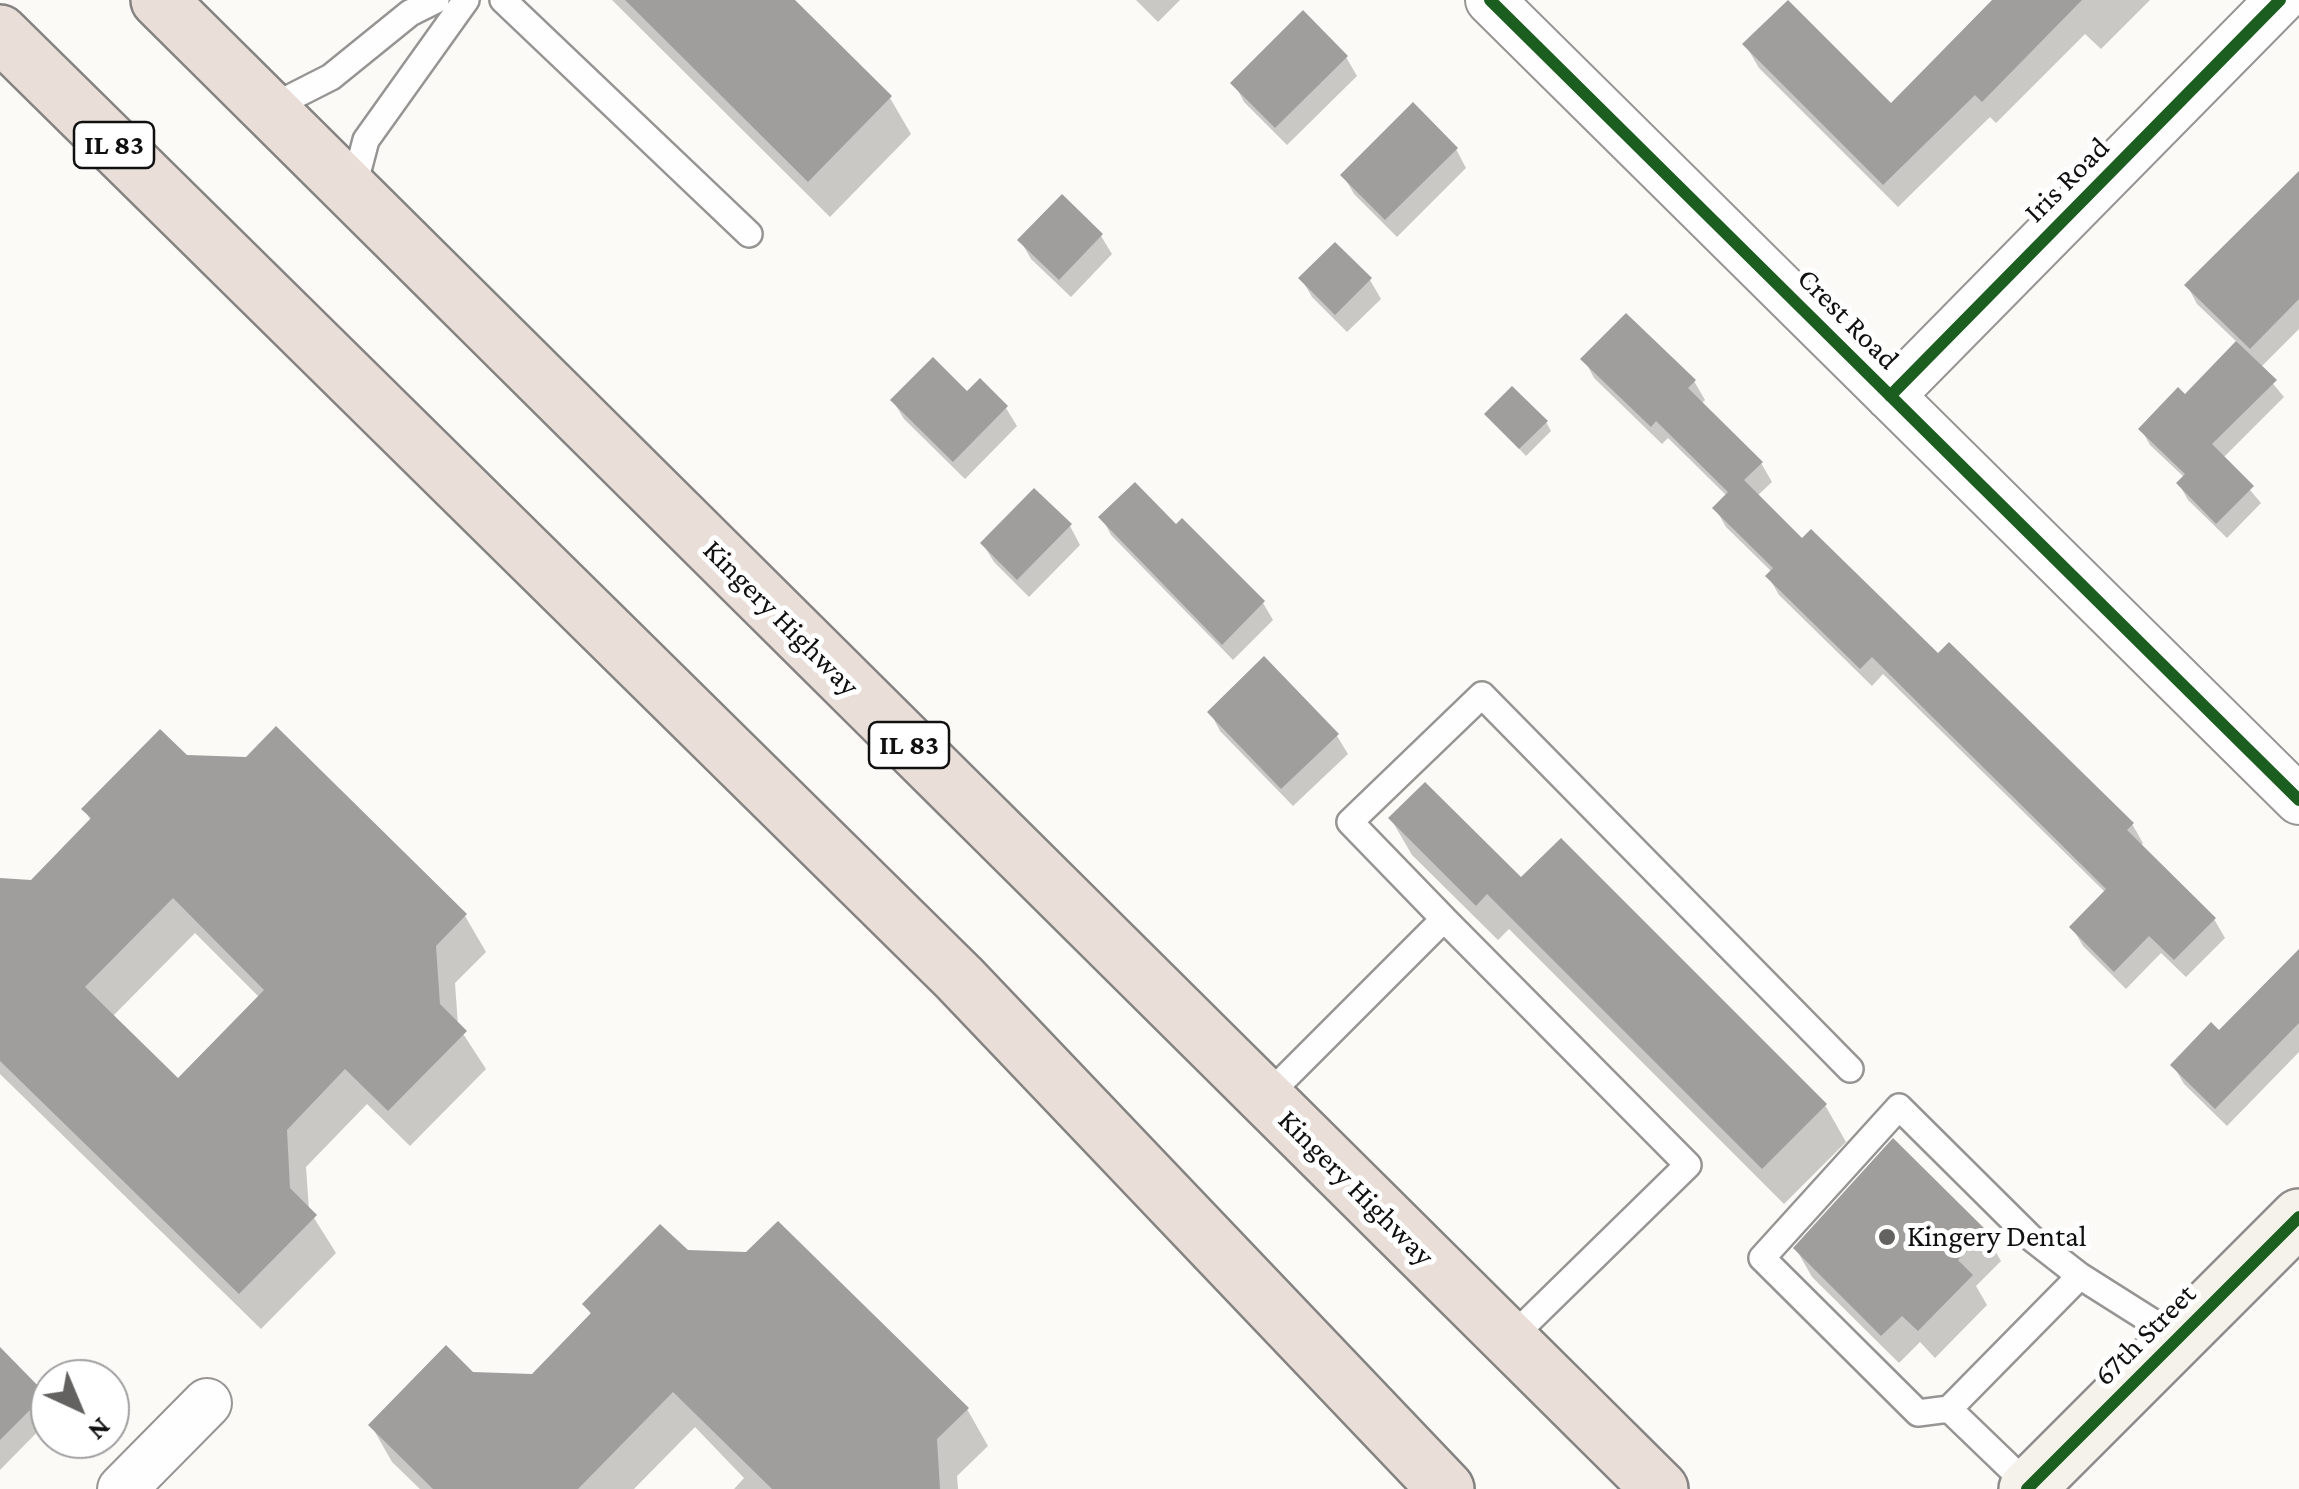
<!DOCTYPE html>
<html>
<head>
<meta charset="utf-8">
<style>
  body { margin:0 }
  #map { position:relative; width:2299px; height:1489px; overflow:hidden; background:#fcfaf7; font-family:"Crimson Pro",serif }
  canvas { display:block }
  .north { position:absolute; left:30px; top:1359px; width:100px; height:100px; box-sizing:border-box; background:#fff; border:2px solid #9f9f9f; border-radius:50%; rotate:136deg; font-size:28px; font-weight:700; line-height:40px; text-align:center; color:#101010 }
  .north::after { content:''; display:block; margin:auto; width:35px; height:45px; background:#636261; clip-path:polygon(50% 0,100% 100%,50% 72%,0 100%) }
</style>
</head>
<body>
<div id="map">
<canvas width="2299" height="1489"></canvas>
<div class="north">N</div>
</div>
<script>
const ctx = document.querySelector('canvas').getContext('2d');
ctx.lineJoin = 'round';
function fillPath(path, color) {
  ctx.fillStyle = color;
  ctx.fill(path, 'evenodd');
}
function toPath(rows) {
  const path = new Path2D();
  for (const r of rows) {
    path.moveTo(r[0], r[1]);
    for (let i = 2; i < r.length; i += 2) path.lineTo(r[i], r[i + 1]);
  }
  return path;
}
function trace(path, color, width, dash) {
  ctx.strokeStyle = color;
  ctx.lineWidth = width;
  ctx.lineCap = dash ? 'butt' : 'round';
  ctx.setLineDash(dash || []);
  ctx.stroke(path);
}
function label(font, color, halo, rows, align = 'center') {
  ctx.font = font + ' "Crimson Pro",serif';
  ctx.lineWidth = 10;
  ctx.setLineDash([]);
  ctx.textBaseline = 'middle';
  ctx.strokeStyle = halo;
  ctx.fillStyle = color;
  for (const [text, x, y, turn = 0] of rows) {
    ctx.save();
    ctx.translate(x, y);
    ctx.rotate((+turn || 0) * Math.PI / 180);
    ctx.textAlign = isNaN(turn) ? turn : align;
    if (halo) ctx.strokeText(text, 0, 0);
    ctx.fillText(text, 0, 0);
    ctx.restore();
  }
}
const shadow = toPath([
  [612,0,792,0,890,98,911,134,830,217],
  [1136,0,1180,0,1158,22],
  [1995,0,2150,0,2101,49,2085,34,1996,123,1990,117,1898,207,1759,68,1745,44,1891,107],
  [1346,57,1357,76,1287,145,1244,102,1234,83],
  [1456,149,1466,168,1397,237,1354,194,1343,175],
  [2299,174,2299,329,2260,368,2284,397,2223,458,2261,503,2227,538,2188,500,2179,484,2185,478,2150,445,2141,429,2185,397,2238,343,2197,304,2187,285],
  [1101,236,1112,254,1071,297,1031,259,1020,240],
  [1301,278,1370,280,1381,299,1347,332,1312,297],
  [1584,359,1694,381,1705,400,1701,404,1761,463,1772,482,1757,496,1802,542,2132,824,2143,843,2140,846,2214,919,2225,938,2186,977,2161,953,2126,989,2083,946,2072,927,2106,893,1883,674,1872,686,1779,595,1768,576,1772,572,1726,527,1715,508,1727,496,1668,438,1662,444,1594,378],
  [967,394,1006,408,1017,426,965,479,904,419,893,401],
  [1487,415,1546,422,1551,431,1526,456],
  [1102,518,1176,527,1263,603,1273,620,1233,660,1111,535],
  [1070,526,1080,545,1029,597,994,562,983,544],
  [1210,712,1337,736,1348,754,1293,806,1220,731],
  [186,757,465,916,486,952,455,983,458,1026,486,1069,410,1146,367,1104,306,1167,309,1210,336,1253,261,1329,0,1074,0,881,32,882,91,821,84,809],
  [195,933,260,998,178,1081,112,1017],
  [1391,819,1521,881,1825,1105,1846,1142,1784,1204,1509,929,1498,940,1412,855],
  [2299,984,2299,1052,2227,1126,2184,1084,2173,1065],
  [1985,1233,2001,1261,1976,1286,1987,1305,1935,1358,1920,1342,1899,1363,1812,1277,1796,1249],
  [687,1252,967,1409,988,1446,957,1476,958,1489,734,1489,744,1478,695,1427,634,1489,420,1489,392,1462,371,1425,472,1374,533,1376,592,1316,585,1304],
  [0,1354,50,1405,50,1419,0,1470]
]);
const building = toPath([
  [625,0,795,0,892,96,808,182],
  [1788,0,1891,103,1992,0,2082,0,1982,102,1975,95,1883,185,1742,44],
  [1303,10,1348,56,1275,128,1230,83],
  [1413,102,1458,148,1385,220,1340,175],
  [2299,171,2299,299,2250,349,2184,285],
  [1062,194,1103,234,1059,280,1017,240],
  [1335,242,1372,278,1335,315,1298,278],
  [1626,313,1696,380,1688,388,1763,462,1744,480,1802,538,1811,529,1938,653,1949,642,2134,823,2127,830,2216,918,2174,960,2149,936,2114,972,2069,927,2106,889,1872,657,1860,669,1765,576,1773,568,1712,508,1728,492,1656,421,1651,427,1580,359],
  [2236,341,2277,380,2212,444,2254,486,2216,524,2176,483,2185,474,2138,429,2178,387,2185,394],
  [933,357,967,391,980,378,1008,406,953,462,890,400],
  [1512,386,1548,421,1519,449,1484,414],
  [1135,482,1176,524,1182,518,1265,601,1222,645,1098,517],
  [1034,488,1072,524,1017,580,980,543],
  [1264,656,1339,734,1281,789,1207,712],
  [276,726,467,914,436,946,440,1004,467,1031,388,1111,345,1069,287,1130,290,1188,317,1215,239,1294,0,1061,0,878,31,880,91,818,81,809,160,729,187,755,246,757],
  [173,898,264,990,178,1078,85,987],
  [1425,782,1521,877,1561,838,1827,1104,1762,1169,1487,894,1476,906,1388,818],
  [2299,949,2299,1023,2215,1109,2170,1065,2211,1022,2219,1030],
  [1893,1138,1987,1231,1958,1260,1973,1275,1918,1331,1902,1316,1881,1336,1793,1248],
  [778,1221,969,1408,937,1439,940,1489,772,1489,673,1392,578,1489,433,1489,368,1425,446,1345,473,1372,532,1374,591,1313,582,1304,660,1224,688,1250,746,1252],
  [0,1347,46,1394,0,1440]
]);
const lane = toPath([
  [503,0,749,234],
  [268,109,331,77,410,13,436,0],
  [352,193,366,140,466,0],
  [1444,919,1350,822,1482,695,1850,1069],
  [1265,1098,1444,919,1688,1165,1509,1340],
  [1949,1409,1918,1413,1762,1258,1899,1107,2030,1237,2080,1276],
  [2030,1487,1949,1409,2080,1276,2178,1338]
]);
const street = toPath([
  [1490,0,2299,800],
  [1890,396,2280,0],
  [122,1489,207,1403]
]);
const secondary = toPath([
  [2027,1489,2299,1217]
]);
const highway = toPath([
  [159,0,1660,1489],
  [0,33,959,978,1446,1489]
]);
const cycleway = toPath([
  [1490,0,2299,800],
  [1890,396,2280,0],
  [2027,1489,2299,1217]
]);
const markers = [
  [1887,1237,10,"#636261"]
];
const shields = [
  [114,145,80],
  [909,745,80]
];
const shieldNames = [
  ["IL 83",114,145],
  ["IL 83",909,745]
];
const streetNames = [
  ["Iris Road",2067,180,-45],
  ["Crest Road",1848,319,45],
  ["Kingery Highway",781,618,45],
  ["Kingery Highway",1356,1188,45],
  ["67th Street",2145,1335,-45]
];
const poiNames = [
  ["Kingery Dental",1907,1237]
];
fillPath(shadow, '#0003');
fillPath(building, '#a09e9c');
trace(lane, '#969594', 30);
trace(street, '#969594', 52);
trace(secondary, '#8d8c8b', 60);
trace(highway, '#848381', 60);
trace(lane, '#fffefe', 25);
trace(street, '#fffefe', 48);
trace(secondary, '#f5f2eb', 55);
trace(highway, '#e9ded8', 55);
trace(cycleway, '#1b5e20', 12);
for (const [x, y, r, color] of markers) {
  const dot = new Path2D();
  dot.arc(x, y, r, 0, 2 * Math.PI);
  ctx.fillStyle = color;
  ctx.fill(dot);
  trace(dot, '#fff', 4);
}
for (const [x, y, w] of shields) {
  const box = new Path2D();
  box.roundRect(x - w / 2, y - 23, w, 46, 8);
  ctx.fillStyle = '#fff';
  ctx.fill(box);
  trace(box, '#101010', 2.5);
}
label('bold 28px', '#101010', null, shieldNames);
label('30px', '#101010', '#fff', streetNames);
label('30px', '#101010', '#fff', poiNames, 'left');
</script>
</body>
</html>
